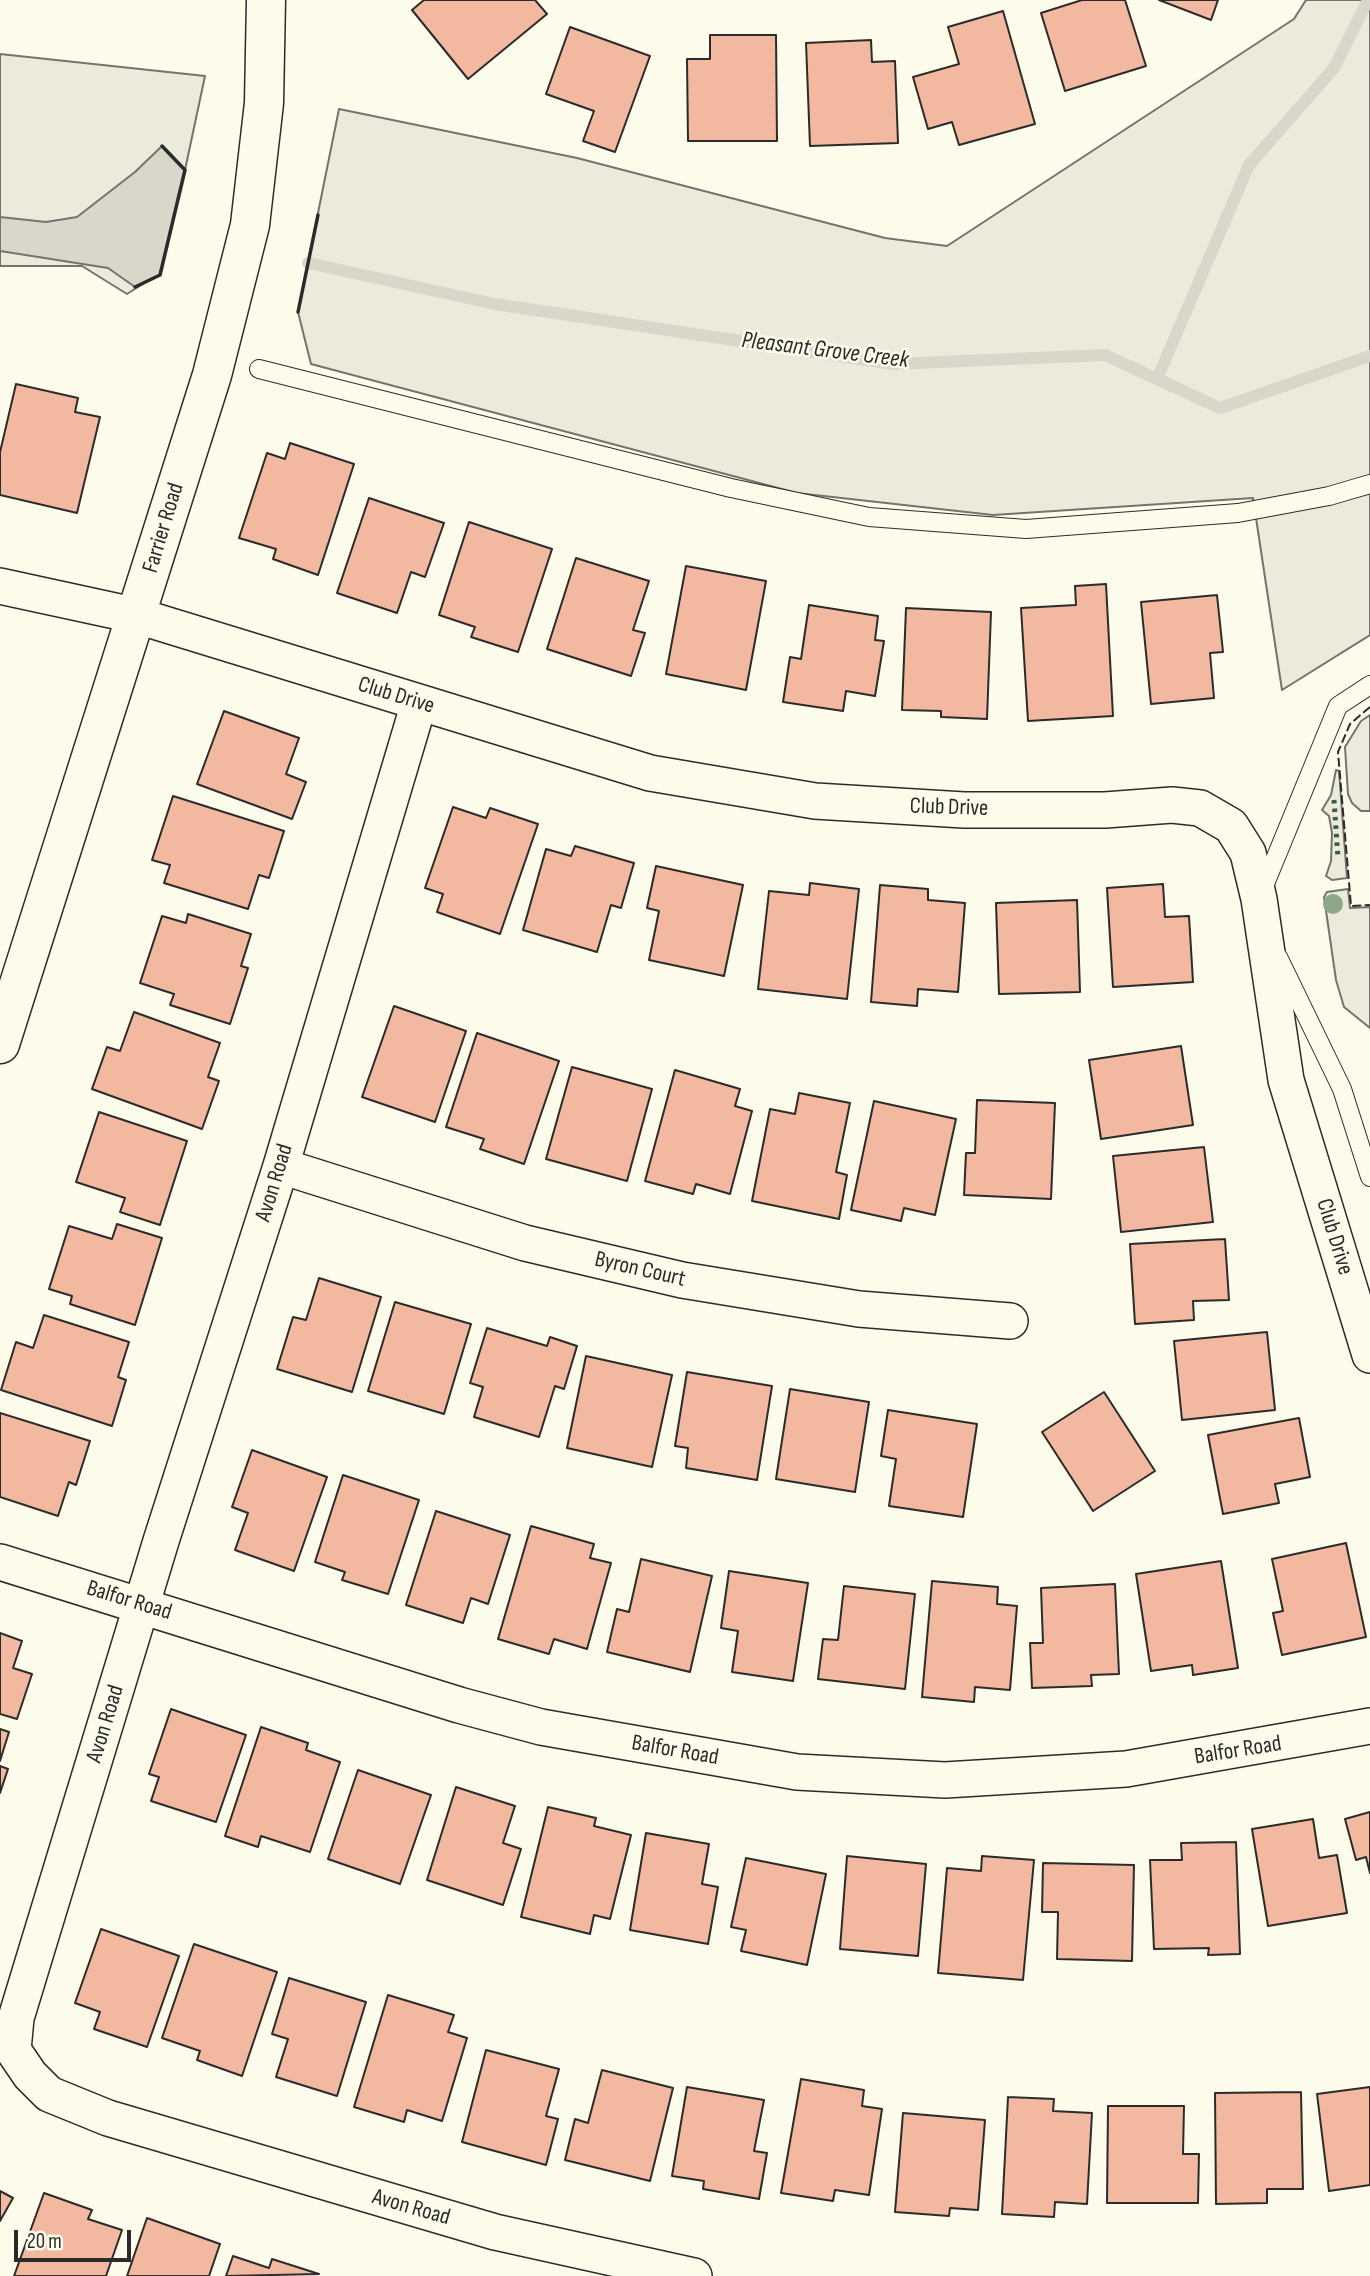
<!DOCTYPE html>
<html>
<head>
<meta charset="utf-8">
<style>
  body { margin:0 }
  #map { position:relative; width:1370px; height:2276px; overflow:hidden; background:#fdfbea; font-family:"Sofia Sans Condensed",sans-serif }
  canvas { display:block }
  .scale { position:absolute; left:14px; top:2230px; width:117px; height:32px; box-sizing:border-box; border:4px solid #2b2b2b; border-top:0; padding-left:9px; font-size:21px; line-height:24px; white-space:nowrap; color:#2b2b2b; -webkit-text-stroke:5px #fdfbea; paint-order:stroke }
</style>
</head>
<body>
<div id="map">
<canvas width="1370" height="2276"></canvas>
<div class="scale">20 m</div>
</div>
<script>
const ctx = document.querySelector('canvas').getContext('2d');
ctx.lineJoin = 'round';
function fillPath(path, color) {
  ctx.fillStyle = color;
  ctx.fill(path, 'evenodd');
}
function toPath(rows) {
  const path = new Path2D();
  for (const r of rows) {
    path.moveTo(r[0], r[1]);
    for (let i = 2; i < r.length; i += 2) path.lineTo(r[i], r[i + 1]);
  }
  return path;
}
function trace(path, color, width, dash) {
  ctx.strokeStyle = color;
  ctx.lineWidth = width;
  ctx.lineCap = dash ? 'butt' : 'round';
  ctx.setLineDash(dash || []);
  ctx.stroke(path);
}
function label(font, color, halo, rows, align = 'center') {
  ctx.font = font + ' "Sofia Sans Condensed",sans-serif';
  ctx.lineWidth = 5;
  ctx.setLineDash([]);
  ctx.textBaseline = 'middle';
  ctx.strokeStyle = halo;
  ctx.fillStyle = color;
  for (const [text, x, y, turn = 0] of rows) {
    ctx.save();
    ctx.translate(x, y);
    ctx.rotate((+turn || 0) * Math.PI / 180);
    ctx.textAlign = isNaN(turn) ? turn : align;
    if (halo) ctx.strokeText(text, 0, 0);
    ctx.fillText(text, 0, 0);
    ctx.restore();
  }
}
const green = toPath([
  [1306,0,1370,0,1370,635,1282,690,1253,498,993,515,797,493,311,364,298,312,339,109,577,158,885,238,947,246,1294,19,1306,0],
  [0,54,205,76,185,170,154,277,127,294,82,266,0,266,0,54],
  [1370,715,1370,811,1361,811,1352,803,1348,794,1345,747,1361,721,1370,715],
  [1336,770,1339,771,1347,878,1332,880,1326,876,1331,861,1332,833,1329,816,1322,810,1331,795,1336,770],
  [1348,889,1350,908,1370,907,1370,1028,1344,1007,1336,980,1324,897,1327,892,1348,889]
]);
const water = toPath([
  [162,146,185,170,160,275,135,287,108,268,0,251,0,217,46,222,77,217,135,172,162,146]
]);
const stream = toPath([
  [308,263,495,304,893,364,1105,355,1220,408,1370,356],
  [1157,379,1249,165,1334,68,1368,0]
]);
const building = toPath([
  [424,0,535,0,547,14,468,79,412,10,424,0],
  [1082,0,1125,0,1146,66,1065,91,1041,13,1082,0],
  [1159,0,1218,0,1211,20,1159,0],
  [1003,11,1035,124,959,145,952,122,928,129,913,77,959,64,948,27,1003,11],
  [570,27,650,56,615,152,583,141,594,111,546,94,570,27],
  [710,35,776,35,777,141,688,141,687,59,710,59,710,35],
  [871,40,872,62,895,61,898,143,810,146,806,43,871,40],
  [16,384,78,398,75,412,100,417,77,513,0,495,0,452,16,384],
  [290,443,354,464,318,575,273,559,276,549,239,538,267,453,285,459,290,443],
  [369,498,444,523,425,577,411,572,397,613,337,593,369,498],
  [469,522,552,549,518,652,471,637,475,627,439,615,469,522],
  [576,558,649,581,633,630,645,633,631,676,547,649,576,558],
  [686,566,766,581,746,690,666,674,686,566],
  [1106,584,1113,716,1028,721,1021,608,1076,605,1075,586,1106,584],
  [1217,595,1223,652,1210,653,1214,698,1151,704,1141,602,1217,595],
  [809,605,878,616,875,640,884,641,875,696,846,691,843,711,783,702,790,657,801,659,809,605],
  [906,608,991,612,987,719,941,717,941,711,902,710,906,608],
  [224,711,299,738,286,774,306,782,292,819,197,784,224,711],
  [173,796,284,831,269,878,259,875,248,909,164,883,170,865,152,860,173,796],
  [453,807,486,818,490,808,538,824,500,934,437,912,443,894,425,888,453,807],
  [575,846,634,863,621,908,611,905,597,952,523,930,546,849,571,856,575,846],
  [656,866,743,885,724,976,649,960,659,911,647,908,656,866],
  [810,883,859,889,847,999,758,989,769,891,809,895,810,883],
  [1163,884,1165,917,1189,916,1193,982,1113,987,1107,888,1163,884],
  [880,885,928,889,928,900,965,903,958,992,918,989,917,1006,871,1002,880,885],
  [1077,900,1080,992,999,994,996,903,1077,900],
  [188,914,251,934,241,966,248,968,230,1024,170,1005,174,994,140,983,162,916,186,923,188,914],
  [394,1006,466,1031,435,1122,362,1097,394,1006],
  [134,1012,220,1043,208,1077,219,1081,202,1129,92,1089,107,1047,120,1051,134,1012],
  [477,1033,559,1061,524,1164,480,1149,484,1139,446,1127,477,1033],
  [1181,1046,1193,1125,1101,1139,1089,1060,1181,1046],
  [572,1067,652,1089,627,1181,546,1159,572,1067],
  [675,1070,740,1089,735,1106,752,1111,730,1194,696,1184,693,1194,645,1181,675,1070],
  [799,1093,850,1103,836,1172,847,1175,839,1219,752,1201,770,1109,795,1114,799,1093],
  [977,1100,1055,1103,1051,1199,964,1195,966,1153,975,1153,977,1100],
  [874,1101,956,1119,935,1215,904,1208,901,1221,851,1210,874,1101],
  [99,1112,187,1141,160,1225,120,1212,125,1198,76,1182,99,1112],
  [1204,1147,1213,1222,1121,1232,1113,1156,1204,1147],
  [117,1224,162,1238,135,1325,70,1304,72,1296,49,1289,69,1226,112,1239,117,1224],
  [1225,1239,1229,1300,1193,1301,1194,1320,1135,1324,1130,1244,1225,1239],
  [319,1278,381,1297,352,1392,277,1369,293,1317,306,1320,319,1278],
  [395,1302,471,1324,444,1414,368,1391,395,1302],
  [44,1315,129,1342,118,1377,126,1380,112,1426,1,1390,16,1342,33,1348,44,1315],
  [487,1328,547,1346,550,1337,577,1346,564,1389,555,1386,539,1437,474,1417,483,1387,470,1383,487,1328],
  [1267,1332,1275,1410,1182,1420,1174,1341,1267,1332],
  [586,1356,672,1375,652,1467,567,1448,586,1356],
  [687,1372,772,1386,757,1480,686,1468,688,1448,675,1446,687,1372],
  [790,1389,869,1402,855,1492,776,1479,790,1389],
  [1104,1392,1155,1471,1093,1511,1042,1432,1104,1392],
  [888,1410,977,1424,963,1517,889,1506,896,1459,881,1456,888,1410],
  [0,1413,90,1441,76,1485,69,1482,58,1516,0,1497,0,1413],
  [1299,1418,1310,1477,1275,1484,1279,1503,1223,1514,1208,1435,1299,1418],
  [252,1450,327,1477,294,1571,235,1550,248,1513,232,1507,252,1450],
  [343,1475,419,1500,388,1594,342,1580,345,1572,315,1562,343,1475],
  [436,1511,510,1535,488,1604,471,1598,463,1623,406,1605,436,1511],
  [531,1526,594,1544,590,1558,611,1563,587,1649,554,1639,549,1654,498,1639,531,1526],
  [1346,1543,1366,1637,1282,1655,1273,1613,1283,1611,1272,1559,1346,1543],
  [641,1559,712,1576,690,1672,607,1652,617,1609,629,1612,641,1559],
  [1221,1561,1238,1668,1193,1675,1192,1665,1151,1671,1136,1574,1221,1561],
  [729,1571,808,1583,793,1681,732,1672,738,1631,721,1628,729,1571],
  [932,1581,998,1587,997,1604,1017,1606,1010,1690,975,1687,974,1702,922,1697,932,1581],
  [1115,1584,1119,1674,1091,1675,1092,1686,1032,1688,1030,1643,1043,1643,1041,1588,1115,1584],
  [844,1586,915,1594,905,1689,818,1679,823,1639,838,1640,844,1586],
  [0,1633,22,1641,13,1668,32,1674,17,1719,0,1714,0,1633],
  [171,1709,246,1735,216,1822,151,1801,159,1777,149,1774,171,1709],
  [261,1727,308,1743,306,1750,340,1762,310,1852,261,1836,258,1847,225,1836,261,1727],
  [0,1729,9,1732,0,1761,0,1729],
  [0,1766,8,1769,0,1793,0,1766],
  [358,1770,431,1795,400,1884,328,1859,358,1770],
  [456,1787,515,1806,503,1843,521,1849,503,1905,427,1880,456,1787],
  [548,1807,596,1818,594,1826,631,1835,610,1919,594,1915,590,1934,521,1917,548,1807],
  [1370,1812,1370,1873,1366,1857,1356,1860,1345,1819,1370,1812],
  [1313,1819,1319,1858,1337,1855,1347,1913,1268,1926,1252,1829,1313,1819],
  [646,1833,709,1844,702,1884,718,1887,708,1944,630,1930,646,1833],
  [1236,1842,1240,1954,1208,1955,1209,1948,1154,1949,1150,1860,1182,1860,1181,1843,1236,1842],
  [847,1856,926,1864,918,1956,840,1949,847,1856],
  [982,1856,1034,1860,1023,1980,938,1973,947,1868,981,1871,982,1856],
  [746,1858,826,1874,807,1965,741,1951,746,1930,731,1927,746,1858],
  [1043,1863,1134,1865,1132,1961,1057,1959,1058,1912,1042,1912,1043,1863],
  [101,1929,179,1956,147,2047,94,2029,100,2012,75,2003,101,1929],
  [194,1944,277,1972,242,2076,197,2060,200,2051,162,2038,194,1944],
  [289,1978,366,2002,337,2096,276,2077,288,2039,272,2034,289,1978],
  [388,1995,454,2015,448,2032,467,2038,442,2121,407,2110,404,2122,354,2107,388,1995],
  [486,2050,559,2069,546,2116,558,2119,546,2165,462,2142,486,2050],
  [602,2070,673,2088,650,2181,565,2160,575,2119,588,2123,602,2070],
  [801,2079,864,2090,862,2106,882,2109,869,2195,835,2190,833,2201,781,2193,801,2079],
  [687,2087,764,2100,754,2151,767,2153,759,2199,703,2189,704,2181,672,2176,687,2087],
  [1370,2087,1370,2185,1329,2191,1317,2094,1370,2087],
  [1301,2092,1303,2189,1267,2189,1267,2203,1216,2204,1215,2093,1301,2092],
  [1008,2097,1054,2099,1053,2111,1092,2113,1087,2204,1055,2202,1054,2217,1002,2214,1008,2097],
  [1108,2106,1184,2106,1183,2154,1199,2154,1198,2203,1107,2203,1108,2106],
  [903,2113,985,2120,978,2210,950,2208,949,2216,895,2212,903,2113],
  [0,2191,13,2198,0,2221,0,2191],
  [44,2193,92,2210,88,2219,122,2230,106,2276,14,2276,44,2193],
  [147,2218,220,2244,209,2276,127,2276,147,2218],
  [233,2256,269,2268,272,2259,319,2274,226,2276,233,2256]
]);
const service = toPath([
  [259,369,731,488,869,517,1026,529,1238,513,1329,496,1370,484],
  [1262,891,1338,706,1370,685],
  [1278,957,1342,1089,1370,1177]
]);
const minor = toPath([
  [0,586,138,616,650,773,815,801,964,810,1105,810,1172,805,1200,808,1231,826,1248,853,1259,899,1286,1080,1370,1355],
  [419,703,281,1166,161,1541,16,2018,13,2050,30,2075,49,2094,108,2118,495,2232,694,2276],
  [281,1166,525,1243,682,1280,859,1309,1010,1321],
  [0,1562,459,1705,541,1727,797,1772,945,1780,1126,1769,1370,1726]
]);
const tertiary = toPath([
  [0,1044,212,375,250,225,264,103,266,0]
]);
const hedge = toPath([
  [1334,800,1338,858]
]);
const fence = toPath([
  [1370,707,1350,724,1338,752,1351,906,1370,905]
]);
const wall = toPath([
  [135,287,160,275,185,170,162,146],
  [298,312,318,215]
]);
const trees = [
  [1333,904]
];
const streetNames = [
  ["Farrier Road",164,528,-73],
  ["Club Drive",396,696,17],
  ["Club Drive",949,808,2],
  ["Avon Road",275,1183,-73],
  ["Club Drive",1334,1237,73],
  ["Byron Court",640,1270,13],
  ["Balfor Road",129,1601,17],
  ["Avon Road",106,1724,-73],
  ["Balfor Road",675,1751,10],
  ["Balfor Road",1238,1751,-9],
  ["Avon Road",411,2208,16]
];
const waterNames = [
  ["Pleasant Grove Creek",825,351,7]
];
fillPath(green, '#ecebdb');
trace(green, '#74746e', 2);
fillPath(water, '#d8d7c9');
trace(water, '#74746e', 2);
trace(stream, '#d8d7c9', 12);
fillPath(building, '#f2b8a0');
trace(building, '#2b2b2b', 2);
trace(service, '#2b2b2b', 20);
trace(minor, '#2b2b2b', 38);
trace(tertiary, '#2b2b2b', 41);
trace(service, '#fdfbea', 18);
trace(minor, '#fdfbea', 35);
trace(tertiary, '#fdfbea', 38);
trace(hedge, '#34623c', 5, [3.5, 5]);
trace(fence, '#2b2b2b', 2, [9, 3.5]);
trace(wall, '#2b2b2b', 3.5);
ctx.fillStyle = '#8ea78a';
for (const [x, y] of trees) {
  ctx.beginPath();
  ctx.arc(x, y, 10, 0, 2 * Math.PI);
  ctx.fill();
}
label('23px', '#2b2b2b', '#fdfbea', streetNames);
label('italic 24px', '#2b2b2b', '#fdfbea', waterNames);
</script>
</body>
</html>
